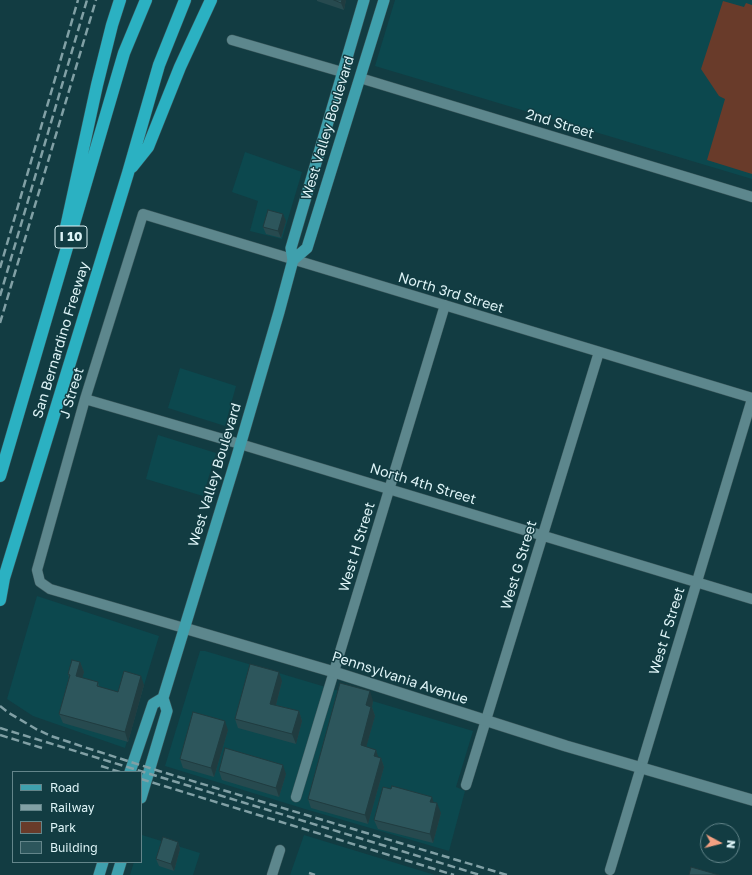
<!DOCTYPE html>
<html>
<head>
<meta charset="utf-8">
<style>
  body { margin:0 }
  #map { position:relative; width:752px; height:875px; overflow:hidden; background:#123c42; font-family:"Golos Text",sans-serif }
  canvas { display:block }
  .legend { position:absolute; left:12px; top:771px; width:130px; height:92px; box-sizing:border-box; background:#123c42; border:1px solid #63858a; margin:0; padding:5px 7px; list-style:none; font-size:12px; color:#ddf3f6 }
  .legend li { display:flex; align-items:center; gap:8px; height:20px }
  .legend b { width:20px; border:1px solid #63858a }
  .north { position:absolute; left:700px; top:823px; width:40px; height:40px; box-sizing:border-box; background:#123c42; border:1px solid #63858a; border-radius:50%; rotate:97deg; font-size:11px; font-weight:700; line-height:16px; text-align:center; color:#ddf3f6 }
  .north::after { content:''; display:block; margin:auto; width:14px; height:18px; background:#f3a082; clip-path:polygon(50% 0,100% 100%,50% 72%,0 100%) }
</style>
</head>
<body>
<div id="map">
<canvas width="752" height="875"></canvas>
<ul class="legend">
<li><b style="height:5px;background:#3fa0ad"></b>Road</li>
<li><b style="height:5px;background:#81a0a5"></b>Railway</li>
<li><b style="height:11px;background:#693b2a"></b>Park</li>
<li><b style="height:11px;background:#2d565c"></b>Building</li>
</ul>
<div class="north">N</div>
</div>
<script>
const ctx = document.querySelector('canvas').getContext('2d');
ctx.lineJoin = 'round';
function fillPath(path, color) {
  ctx.fillStyle = color;
  ctx.fill(path, 'evenodd');
}
function toPath(rows) {
  const path = new Path2D();
  for (const r of rows) {
    path.moveTo(r[0], r[1]);
    for (let i = 2; i < r.length; i += 2) path.lineTo(r[i], r[i + 1]);
  }
  return path;
}
function trace(path, color, width, dash) {
  ctx.strokeStyle = color;
  ctx.lineWidth = width;
  ctx.lineCap = dash ? 'butt' : 'round';
  ctx.setLineDash(dash || []);
  ctx.stroke(path);
}
function label(font, color, halo, rows, align = 'center') {
  ctx.font = font + ' "Golos Text",sans-serif';
  ctx.lineWidth = 3;
  ctx.setLineDash([]);
  ctx.textBaseline = 'middle';
  ctx.strokeStyle = halo;
  ctx.fillStyle = color;
  for (const [text, x, y, turn = 0] of rows) {
    ctx.save();
    ctx.translate(x, y);
    ctx.rotate((+turn || 0) * Math.PI / 180);
    ctx.textAlign = isNaN(turn) ? turn : align;
    if (halo) ctx.strokeText(text, 0, 0);
    ctx.fillText(text, 0, 0);
    ctx.restore();
  }
}
const built = toPath([
  [395,0,752,0,752,179,375,66],
  [245,152,302,172,282,239,250,231,258,201,232,192],
  [180,368,236,386,225,426,168,408],
  [158,435,216,453,203,496,146,479],
  [37,596,159,636,125,748,33,716,7,699],
  [200,651,205,651,473,731,456,787,465,791,449,851,305,809,165,766],
  [142,835,200,853,193,875,130,875,134,862,141,862,141,840],
  [304,835,435,875,290,875]
]);
const green = toPath([
  [723,1,744,7,746,3,752,5,752,174,707,160,725,99,719,96,701,69]
]);
const minor = toPath([
  [232,40,342,72],
  [360,78,752,197],
  [85,399,240,444,752,599],
  [184,628,50,589,40,582,37,570,85,399,143,214,752,398],
  [466,785,599,352],
  [296,797,445,305],
  [610,870,752,399],
  [272,875,280,850]
]);
const tertiary = toPath([
  [184,628,334,672,566,746,752,800]
]);
const primary = toPath([
  [293,260,307,248,384,0],
  [130,772,153,704,163,698],
  [141,798,167,711,163,698,237,456,279,312,293,260,291,248,364,0],
  [99,875,103,862],
  [117,875,121,862]
]);
const motorway = toPath([
  [132,167,148,147,180,67,211,0],
  [65,232,97,85,112,25,120,0],
  [0,476,124,53,146,0],
  [0,600,4,578,128,173,159,65,185,0]
]);
const rail = toPath([
  [0,268,78,0],
  [0,296,87,0],
  [0,323,96,0],
  [0,706,9,713,36,729,51,736,84,747,159,771,507,875],
  [0,728,480,875],
  [0,735,42,748],
  [101,766,120,772],
  [141,779,454,875],
  [309,873,315,875]
]);
const wall = toPath([
  [317,0,346,0,344,10,317,1],
  [286,221,281,238,266,234,263,227],
  [80,662,84,672,82,678,98,682,99,687,118,692,144,685,128,742,63,723,59,714,69,678,68,674],
  [282,681,276,705,299,711,302,721,296,744,238,728,235,719],
  [373,701,372,707,375,716,366,747,376,750,378,757,381,758,384,767,368,824,311,808,308,799],
  [228,730,214,777,183,768,180,759],
  [219,771,286,774,279,797,222,780],
  [434,802,441,813,433,843,378,829,374,820],
  [178,842,180,849,174,871,159,866,156,859]
]);
const shadedWall = toPath([
  [342,0,346,0,344,10,341,3],
  [283,214,286,221,281,238,278,231],
  [80,662,84,672,80,686,76,676],
  [279,672,282,681,274,713,270,704],
  [141,676,144,685,128,742,125,732],
  [370,691,373,701,372,707,375,716,364,755,361,745,366,705],
  [299,711,302,721,296,744,292,734],
  [225,721,228,730,214,777,211,768],
  [376,750,379,759,374,756],
  [381,758,384,767,368,824,365,815],
  [283,765,286,774,279,797,276,788],
  [432,797,435,806,430,802],
  [437,803,441,813,433,843,430,834],
  [178,842,180,849,174,871,171,864]
]);
const building = toPath([
  [334,0,342,0,341,3,334,0],
  [268,210,283,214,278,231,263,227,268,210],
  [72,660,80,662,76,676,98,682,97,686,118,692,124,671,141,676,125,732,59,714,70,675,68,674,72,660],
  [250,664,279,672,270,704,299,711,292,734,235,719,250,664],
  [340,683,370,691,366,705,371,707,361,745,376,750,374,756,381,758,365,815,308,799,340,683],
  [193,712,225,721,211,768,180,759,193,712],
  [225,748,283,765,276,788,219,771,225,748],
  [392,786,432,797,430,802,437,803,430,834,374,820,383,787,391,789,392,786],
  [163,837,178,842,171,864,156,859,163,837],
  [691,867,719,875,689,875,691,867]
]);
const shields = [
  [71,237,32]
];
const shieldNames = [
  ["I 10",71,237]
];
const streetNames = [
  ["2nd Street",560,124,17],
  ["West Valley Boulevard",328,128,-73],
  ["North 3rd Street",451,293,17],
  ["San Bernardino Freeway",61,340,-73],
  ["J Street",72,393,-73],
  ["West Valley Boulevard",215,475,-73],
  ["North 4th Street",423,484,17],
  ["West H Street",357,547,-73],
  ["West G Street",519,565,-73],
  ["West F Street",667,631,-73],
  ["Pennsylvania Avenue",400,678,18]
];
fillPath(built, '#0c484e');
fillPath(green, '#693b2a');
trace(minor, '#3b585c', 11);
trace(tertiary, '#3b585c', 12);
trace(primary, '#3b585c', 12);
trace(motorway, '#3b585c', 13);
trace(minor, '#5d878d', 10);
trace(tertiary, '#5d878d', 11);
trace(primary, '#3fa0ad', 11);
trace(motorway, '#2bb1c2', 12);
trace(rail, '#81a0a5', 2.5, [8, 4]);
fillPath(wall, '#274a4f');
fillPath(shadedWall, '#203c40');
fillPath(building, '#2d565c');
trace(building, '#203c40', 1);
for (const [x, y, w] of shields) {
  const box = new Path2D();
  box.roundRect(x - w / 2, y - 11, w, 22, 3);
  ctx.fillStyle = '#123c42';
  ctx.fill(box);
  trace(box, '#ddf3f6', 1);
}
label('bold 13px', '#ddf3f6', null, shieldNames);
label('14px', '#ddf3f6', '#123c42', streetNames);
</script>
</body>
</html>
